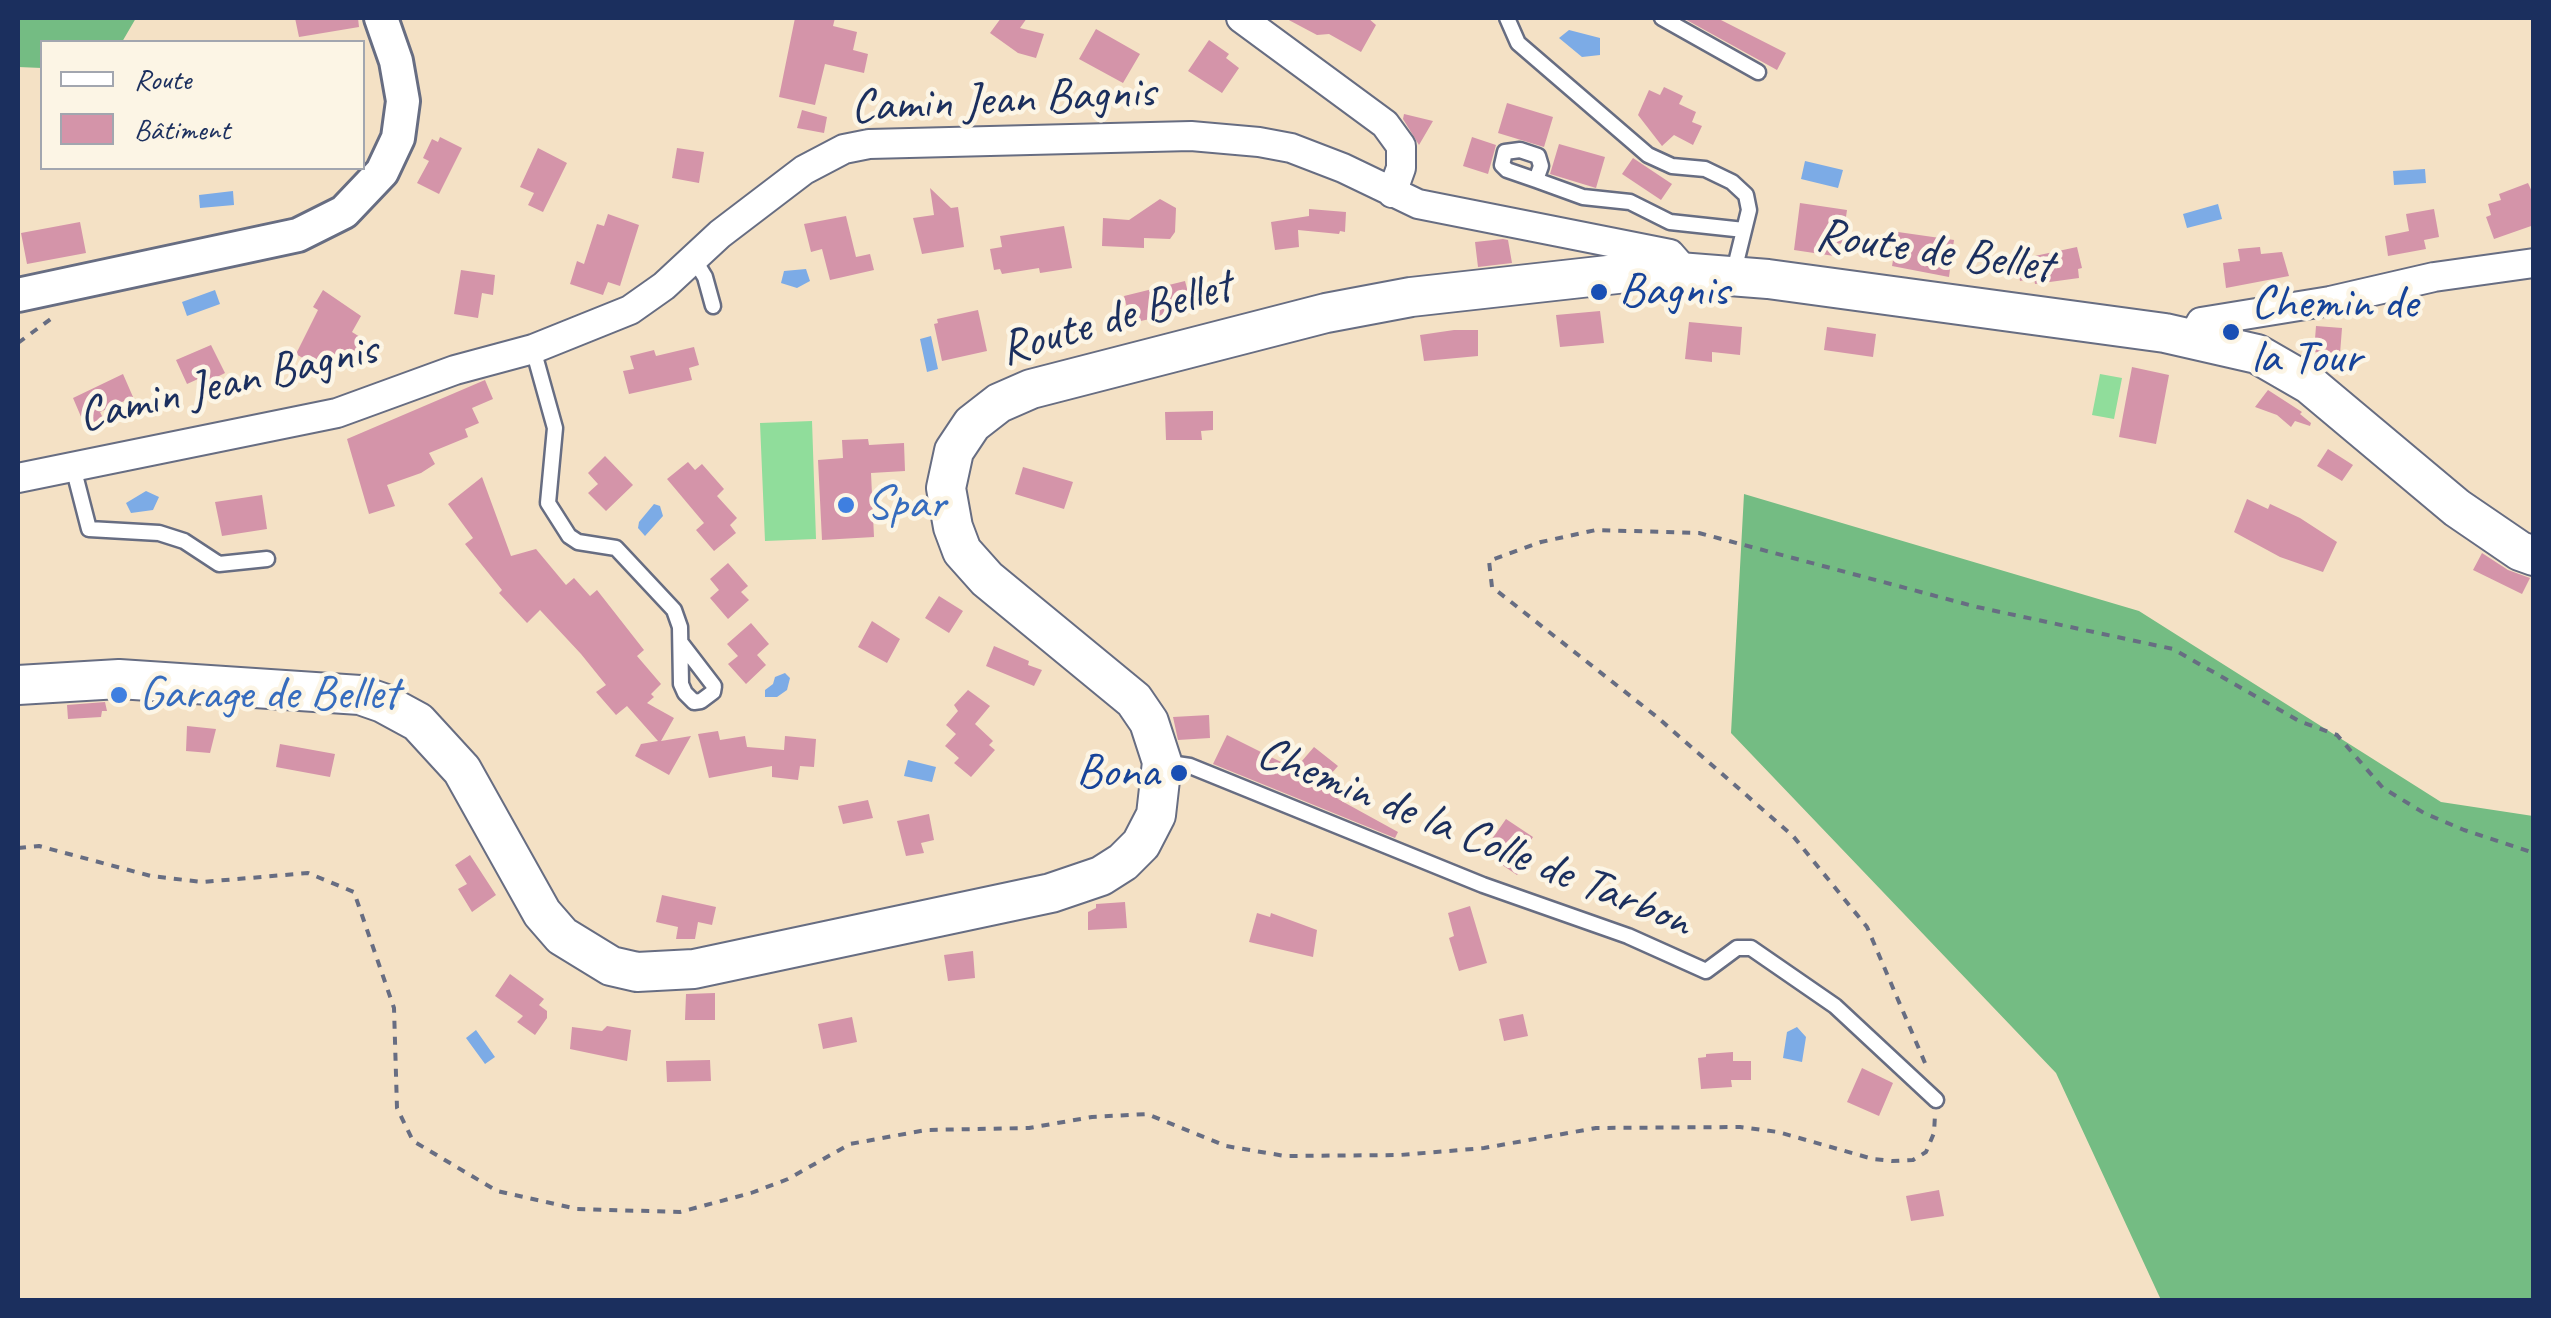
<!DOCTYPE html>
<html>
<head>
<meta charset="utf-8">
<style>
  body { margin:0 }
  #map { position:relative; width:2551px; height:1318px; overflow:hidden; background:#f4e1c5; font-family:Caveat,sans-serif }
  canvas { display:block }
  .frame { position:absolute; inset:0; border:20px solid #1b2f5e; pointer-events:none }
  .legend { position:absolute; left:40px; top:40px; width:325px; height:130px; box-sizing:border-box; background:#fcf5e5; border:2px solid #a2a6af; margin:0; padding:12px 18px; list-style:none; font-size:30px; color:#1b2f5e }
  .legend li { display:flex; align-items:center; gap:20px; height:50px }
  .legend b { width:50px; border:2px solid #a2a6af }
</style>
</head>
<body>
<div id="map">
<canvas width="2551" height="1318"></canvas>
<div class="frame"></div>
<ul class="legend">
<li><b style="height:12px;background:#fff"></b>Route</li>
<li><b style="height:28px;background:#d494a9"></b>Bâtiment</li>
</ul>
</div>
<script>
const ctx = document.querySelector('canvas').getContext('2d');
ctx.lineJoin = 'round';
function fillPath(path, color) {
  ctx.fillStyle = color;
  ctx.fill(path, 'evenodd');
}
function toPath(rows) {
  const path = new Path2D();
  for (const r of rows) {
    path.moveTo(r[0], r[1]);
    for (let i = 2; i < r.length; i += 2) path.lineTo(r[i], r[i + 1]);
  }
  return path;
}
function trace(path, color, width, dash) {
  ctx.strokeStyle = color;
  ctx.lineWidth = width;
  ctx.lineCap = dash ? 'butt' : 'round';
  ctx.setLineDash(dash || []);
  ctx.stroke(path);
}
function label(font, color, halo, rows, align = 'center') {
  ctx.font = font + ' Caveat,sans-serif';
  ctx.lineWidth = 9;
  ctx.setLineDash([]);
  ctx.textBaseline = 'middle';
  ctx.strokeStyle = halo;
  ctx.fillStyle = color;
  for (const [text, x, y, turn = 0] of rows) {
    ctx.save();
    ctx.translate(x, y);
    ctx.rotate((+turn || 0) * Math.PI / 180);
    ctx.textAlign = isNaN(turn) ? turn : align;
    if (halo) ctx.strokeText(text, 0, 0);
    ctx.fillText(text, 0, 0);
    ctx.restore();
  }
}
const green = toPath([
  [2100,374,2122,378,2114,419,2092,415],
  [812,421,816,539,765,541,760,423]
]);
const forest = toPath([
  [18,18,136,18,122,42,42,42,42,68,18,67],
  [1744,494,2139,611,2441,802,2533,816,2533,1300,2161,1300,2056,1073,1731,733]
]);
const water = toPath([
  [1569,30,1600,38,1600,55,1582,57,1559,38],
  [1805,161,1843,170,1838,188,1801,179],
  [2425,169,2426,183,2394,185,2393,171],
  [233,191,234,205,200,208,199,195],
  [2218,204,2222,219,2187,228,2183,214],
  [806,269,810,281,797,288,781,283,784,271],
  [215,290,220,304,187,316,182,302],
  [931,336,938,369,927,372,920,339],
  [146,491,159,497,153,510,131,513,126,503],
  [654,504,660,506,663,516,645,536,638,528,639,522],
  [785,673,790,678,787,690,777,697,765,697,765,690,773,684,775,677],
  [908,760,936,767,932,782,904,776],
  [1797,1027,1806,1037,1802,1062,1783,1058,1787,1032],
  [476,1030,495,1057,485,1064,466,1038]
]);
const building = toPath([
  [295,18,358,18,359,27,299,37],
  [795,18,835,18,833,26,857,32,853,50,868,54,864,73,825,64,815,105,779,97],
  [1001,18,1027,18,1020,28,1044,34,1036,58,1018,53,990,33],
  [1285,18,1368,18,1376,25,1361,52,1329,34,1317,35],
  [1683,18,1717,18,1786,53,1777,70],
  [1096,29,1140,54,1123,83,1079,59],
  [1209,40,1229,54,1226,58,1239,68,1222,93,1188,71],
  [1664,87,1683,96,1679,104,1696,112,1692,122,1702,126,1693,145,1674,135,1662,146,1638,115,1649,90,1660,95],
  [1507,103,1553,117,1544,147,1498,133],
  [802,110,827,117,824,133,797,128],
  [1404,114,1433,121,1419,145,1403,119],
  [440,137,462,148,439,194,417,183,429,161,423,158,432,139,438,142],
  [1472,137,1496,145,1488,174,1463,166],
  [1559,144,1605,157,1596,188,1550,174],
  [538,148,567,163,543,212,528,205,534,193,520,187],
  [677,148,704,152,699,183,672,178],
  [1633,158,1672,184,1661,200,1622,174],
  [2528,183,2534,196,2534,225,2494,239,2486,217,2491,215,2488,204,2501,200,2499,194],
  [930,188,951,208,958,207,964,247,922,254,913,218,934,215],
  [1160,199,1176,208,1175,232,1170,239,1144,238,1144,248,1102,246,1103,218,1129,220],
  [1800,203,1847,210,1842,244,1836,243,1834,256,1794,250],
  [1309,209,1346,212,1345,232,1340,231,1339,234,1298,230,1299,247,1275,250,1271,222,1309,216],
  [2434,209,2439,237,2424,240,2426,249,2388,256,2385,236,2409,231,2406,214],
  [608,214,639,225,620,286,608,282,603,295,570,284,577,261,584,264,597,224,604,226],
  [846,216,856,257,870,254,874,270,830,280,822,249,811,252,804,224],
  [80,222,86,253,27,264,21,233],
  [1064,226,1072,268,1040,273,1039,268,1002,274,1000,269,994,270,990,249,1002,247,1000,236],
  [1898,232,1954,240,1949,277,1892,266],
  [1503,239,1508,240,1512,263,1478,267,1475,242],
  [2077,247,2082,268,2078,269,2079,278,2035,284,2034,278,2020,281,2016,260],
  [2260,247,2261,254,2282,252,2289,276,2226,288,2223,263,2240,261,2238,249],
  [461,270,495,275,493,295,482,293,478,318,454,314],
  [1185,281,1191,304,1187,305,1188,311,1131,323,1124,296],
  [323,290,361,316,352,332,360,337,352,365,335,354,326,372,296,354,318,310,313,307],
  [978,310,987,351,942,361,934,324,938,323,937,319],
  [1600,311,1604,343,1560,347,1556,315],
  [1689,322,1742,327,1740,355,1712,352,1712,362,1685,359],
  [2316,326,2342,328,2340,354,2314,352],
  [1827,327,1876,334,1873,357,1824,350],
  [1454,330,1478,330,1478,356,1424,361,1420,335],
  [211,345,225,373,201,385,198,379,187,384,176,360],
  [694,347,699,365,689,368,692,380,629,394,623,371,634,369,630,356,654,350,656,356],
  [2132,367,2169,375,2156,444,2119,437],
  [123,374,133,397,100,412,103,418,85,426,73,398],
  [485,380,493,399,472,408,479,423,465,429,468,437,429,453,435,464,421,473,387,485,395,506,369,514,347,439],
  [2268,390,2302,412,2300,414,2311,423,2310,426,2295,421,2291,427,2277,415,2255,407],
  [1213,411,1213,430,1201,431,1202,440,1166,440,1165,412],
  [868,439,869,445,904,443,905,471,871,473,874,537,822,540,818,460,843,458,842,440],
  [2328,449,2353,465,2342,481,2317,466],
  [605,456,633,485,606,511,588,493,598,484,588,473],
  [688,462,695,470,702,464,724,489,717,496,737,518,730,525,736,533,714,551,696,530,704,523,667,479],
  [1023,467,1073,482,1064,509,1015,494],
  [482,477,511,556,536,549,566,585,574,578,590,596,597,590,644,650,637,656,661,684,651,694,654,697,647,703,674,718,661,741,691,736,669,775,635,756,641,744,658,741,627,706,616,715,596,692,606,685,581,654,540,610,527,623,499,593,502,590,465,544,473,538,448,504],
  [262,495,267,529,222,536,215,502],
  [2247,499,2268,509,2270,504,2300,518,2337,542,2323,572,2280,557,2234,532],
  [2482,553,2508,570,2530,578,2522,594,2473,570],
  [728,563,748,586,741,592,749,600,728,619,710,598,719,590,710,579],
  [939,596,963,611,949,633,925,618],
  [872,621,900,639,887,663,858,647],
  [751,623,769,644,757,655,766,665,746,684,728,664,738,656,727,644],
  [994,646,1029,661,1028,665,1042,670,1034,686,986,666],
  [968,690,990,706,975,724,993,741,989,745,995,750,971,777,954,763,959,758,945,746,956,734,946,725,958,711,954,705],
  [105,702,107,711,102,711,101,717,68,719,67,705],
  [1209,715,1210,738,1178,740,1173,717],
  [187,726,216,729,210,753,186,751],
  [718,731,720,740,745,736,747,747,784,750,785,736,816,739,814,767,800,766,798,780,772,777,772,766,709,778,698,734],
  [1227,735,1295,769,1314,747,1338,766,1322,784,1340,797,1338,799,1398,832,1395,838,1213,764],
  [280,744,335,754,330,777,276,767],
  [868,800,873,818,843,824,838,806],
  [929,814,934,840,921,843,924,853,906,856,897,821],
  [1506,819,1533,837,1524,850,1531,855,1517,875,1483,852],
  [470,855,496,895,472,912,458,889,467,884,455,865],
  [662,895,716,907,712,925,698,922,695,939,676,939,678,927,656,922],
  [1125,902,1127,928,1088,930,1088,912,1096,908,1096,904],
  [1470,906,1487,963,1459,971,1449,938,1454,936,1448,913],
  [1257,913,1270,917,1271,913,1317,930,1313,957,1249,942],
  [973,951,975,978,948,981,944,955],
  [510,974,544,999,539,1005,547,1011,547,1018,535,1035,517,1022,523,1016,495,996],
  [715,993,715,1020,685,1020,686,994],
  [1523,1014,1528,1036,1504,1041,1499,1019],
  [852,1017,857,1042,823,1049,818,1024],
  [607,1026,631,1030,627,1061,570,1049,572,1027,602,1031],
  [1733,1052,1733,1061,1751,1061,1751,1080,1731,1080,1732,1087,1701,1089,1698,1058,1706,1057,1706,1054],
  [710,1060,711,1081,667,1082,666,1061],
  [1862,1068,1893,1083,1879,1116,1847,1102],
  [1939,1190,1944,1216,1911,1221,1906,1196]
]);
const path = toPath([
  [18,343,56,315],
  [18,848,39,846,151,876,202,882,308,873,354,892,394,1008,397,1108,413,1141,497,1191,577,1209,680,1212,751,1193,788,1179,850,1144,926,1130,1029,1128,1092,1117,1147,1114,1226,1146,1285,1156,1400,1155,1484,1148,1596,1128,1740,1127,1778,1132,1873,1159,1892,1161,1913,1160,1926,1152,1934,1133,1935,1115],
  [1925,1063,1867,927,1793,836,1657,717,1492,587,1489,561,1541,542,1596,530,1699,533,1977,607,2173,649,2299,721,2337,735,2383,788,2424,813,2464,830,2534,853]
]);
const service = toPath([
  [1507,18,1518,43,1648,155,1672,166,1705,169,1732,182,1746,195,1749,210,1733,275],
  [1662,18,1758,72],
  [1536,180,1541,166,1538,156,1520,150,1505,152,1502,165,1507,170,1536,180,1583,197,1630,202,1670,222,1744,230],
  [694,259,705,277,713,306],
  [533,349,555,428,548,503,569,536,578,542,616,548,674,610,680,627,681,684,685,693,694,702,701,701,713,692,714,686,681,643],
  [73,467,89,529,159,533,184,541,219,564,267,559],
  [1163,762,1190,766,1483,885,1628,936,1706,971,1737,948,1751,948,1835,1006,1936,1100]
]);
const minor = toPath([
  [1241,18,1385,124,1401,146,1401,168,1392,193],
  [2192,338,2201,322,2330,301,2434,277,2534,263],
  [18,478,337,413,455,370,533,349,630,310,664,286,720,234,804,170,844,149,869,144,1191,136,1259,142,1291,148,1343,168,1418,204,1670,254,1684,270]
]);
const tertiary = toPath([
  [18,295,298,235,344,212,382,172,398,138,403,101,396,61,381,18]
]);
const secondary = toPath([
  [18,685,119,679,360,695,383,703,418,722,462,770,542,913,562,936,611,966,637,972,694,969,1051,893,1101,876,1123,862,1141,844,1156,815,1162,762,1149,722,1134,700,987,579,962,551,953,527,946,488,954,451,972,424,999,403,1031,389,1326,313,1411,297,1653,270,1768,279,2165,333,2257,354,2309,384,2457,508,2520,551,2534,556]
]);
const markers = [
  [1599,292,10,"#1a4fb4"],
  [2231,332,10,"#1a4fb4"],
  [846,505,10,"#3f7fe0"],
  [119,695,10,"#3f7fe0"],
  [1179,773,10,"#1a4fb4"]
];
const streetNames = [
  ["Camin Jean Bagnis",1003,101,-3],
  ["Route de Bellet",1934,252,8],
  ["Route de Bellet",1116,319,-16],
  ["Camin Jean Bagnis",228,384,-13],
  ["Chemin de la Colle de Tarbon",1474,838,22]
];
const transitNames = [
  ["Bagnis",1619,292],
  ["Chemin de",2251,304],
  ["la Tour",2251,359],
  ["Bona",1159,773,"right"]
];
const shopNames = [
  ["Spar",866,505],
  ["Garage de Bellet",139,695]
];
fillPath(green, '#90dd9b');
fillPath(forest, '#74bc83');
fillPath(water, '#7cabe6');
fillPath(building, '#d494a9');
trace(service, '#676d82', 19);
trace(minor, '#676d82', 32);
trace(tertiary, '#676d82', 38);
trace(secondary, '#676d82', 42);
trace(path, '#676d82', 4, [8, 8]);
trace(service, '#fff', 14);
trace(minor, '#fff', 28);
trace(tertiary, '#fff', 32);
trace(secondary, '#fff', 38);
for (const [x, y, r, color] of markers) {
  const dot = new Path2D();
  dot.arc(x, y, r, 0, 2 * Math.PI);
  ctx.fillStyle = color;
  ctx.fill(dot);
  trace(dot, '#fcf5e5', 4);
}
label('48px', '#1b2f5e', '#fcf5e5', streetNames);
label('48px', '#164399', '#fcf5e5', transitNames, 'left');
label('48px', '#366cbe', '#fcf5e5', shopNames, 'left');
</script>
</body>
</html>
